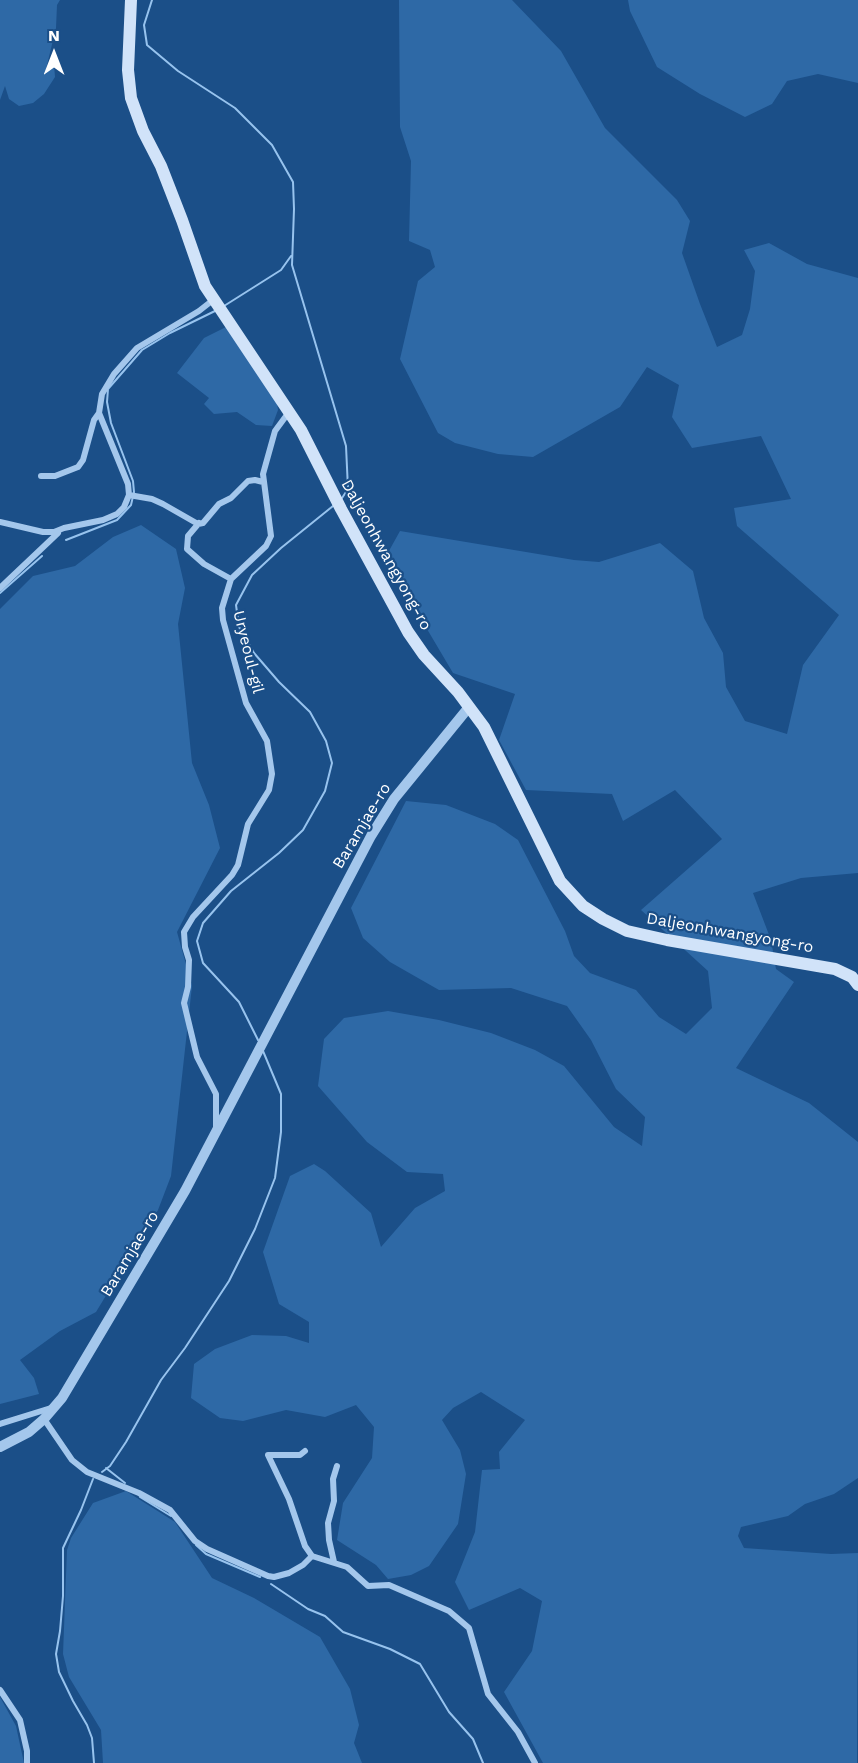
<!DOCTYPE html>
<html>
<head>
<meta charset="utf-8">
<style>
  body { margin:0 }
  #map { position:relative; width:858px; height:1763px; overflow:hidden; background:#1b4f88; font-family:"Work Sans",sans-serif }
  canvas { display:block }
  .north { position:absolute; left:24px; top:24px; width:60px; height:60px; -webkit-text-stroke:4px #1b4f88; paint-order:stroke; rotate:0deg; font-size:16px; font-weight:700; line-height:24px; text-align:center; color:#fff }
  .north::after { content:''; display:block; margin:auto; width:21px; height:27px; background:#fff; clip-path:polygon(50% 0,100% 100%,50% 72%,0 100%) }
</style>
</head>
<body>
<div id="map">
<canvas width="858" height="1763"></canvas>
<div class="north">N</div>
</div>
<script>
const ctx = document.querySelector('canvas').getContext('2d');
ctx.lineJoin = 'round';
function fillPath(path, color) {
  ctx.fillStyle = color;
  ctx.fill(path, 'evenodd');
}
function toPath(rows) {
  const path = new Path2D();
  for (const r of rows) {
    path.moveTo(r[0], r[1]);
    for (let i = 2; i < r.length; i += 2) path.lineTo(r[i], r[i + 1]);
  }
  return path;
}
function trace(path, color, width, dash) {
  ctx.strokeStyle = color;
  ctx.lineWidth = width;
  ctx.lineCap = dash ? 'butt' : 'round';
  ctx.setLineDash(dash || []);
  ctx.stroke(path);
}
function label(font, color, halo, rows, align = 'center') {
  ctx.font = font + ' "Work Sans",sans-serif';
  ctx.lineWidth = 4.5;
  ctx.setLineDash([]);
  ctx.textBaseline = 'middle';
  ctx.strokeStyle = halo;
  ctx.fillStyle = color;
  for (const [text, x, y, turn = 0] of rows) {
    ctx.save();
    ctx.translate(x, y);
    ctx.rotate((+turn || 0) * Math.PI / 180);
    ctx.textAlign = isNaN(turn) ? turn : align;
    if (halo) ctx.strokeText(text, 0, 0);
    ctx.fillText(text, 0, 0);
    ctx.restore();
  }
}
const green = toPath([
  [0,0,60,0,57,5,56,28,46,69,54,64,55,77,44,94,33,103,19,106,9,99,5,86,0,100],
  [399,0,512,0,561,51,605,128,677,200,690,221,682,253,700,304,717,347,742,335,750,309,755,271,744,250,769,243,807,264,858,278,858,873,801,878,753,893,771,940,776,969,794,982,736,1068,809,1103,858,1142,858,1478,834,1494,805,1504,788,1516,741,1527,738,1536,744,1548,831,1554,858,1553,857,1763,543,1763,504,1692,532,1651,542,1601,520,1588,469,1610,455,1582,475,1532,482,1470,500,1469,499,1452,525,1420,481,1392,453,1408,442,1420,460,1450,466,1474,458,1524,429,1566,411,1575,388,1579,376,1565,337,1540,343,1503,372,1458,374,1427,356,1405,325,1417,286,1410,243,1421,220,1418,191,1398,194,1364,215,1349,252,1335,286,1336,309,1343,309,1322,279,1304,263,1252,290,1176,314,1164,325,1171,371,1213,381,1247,415,1208,445,1191,443,1174,407,1172,367,1142,318,1086,324,1039,344,1018,388,1011,439,1020,491,1033,535,1050,564,1066,614,1127,642,1146,645,1117,616,1089,591,1040,567,1006,511,988,439,990,390,962,363,938,351,908,406,801,446,805,495,824,518,840,565,931,574,956,590,973,636,990,659,1017,686,1034,712,1008,708,971,641,910,722,839,675,790,623,821,612,794,526,790,499,740,515,694,453,673,385,558,400,531,574,560,599,562,660,543,693,571,704,618,723,653,726,687,745,721,787,734,803,665,839,615,737,526,734,508,791,499,761,436,692,448,672,417,679,385,647,367,620,407,533,457,498,454,455,443,438,433,400,359,418,281,435,267,430,250,409,241,411,161,400,127],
  [628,0,858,0,858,83,818,74,787,81,772,104,745,117,700,94,657,67,630,11],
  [226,327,277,403,278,410,272,426,256,425,237,412,214,414,204,404,209,398,177,373,204,338],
  [141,525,176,549,185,588,178,624,192,763,209,805,220,848,177,932,192,986,171,1176,158,1210,96,1312,60,1331,20,1360,34,1378,39,1394,0,1404,0,609,33,576,75,566,113,537],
  [126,1491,175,1522,212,1578,254,1598,320,1637,350,1689,359,1725,354,1743,362,1763,103,1763,101,1730,69,1677,63,1654,67,1550,71,1538,93,1503],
  [0,1697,16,1726,24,1763,0,1763]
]);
const stream = toPath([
  [152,0,144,25,147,45,178,71,235,108,272,145,293,182,294,209,292,265,346,446,348,489,342,498],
  [224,306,281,270,291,256],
  [66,540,117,520,131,505,134,492,133,481,111,423,107,402,108,389,142,350,170,333,217,310],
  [0,593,42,556],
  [258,1040,239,1002,203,963,197,941,203,923,231,891,279,853,303,830,325,791,332,763,326,741,310,712,279,682,254,653,239,627,236,605,252,575,281,548,333,506],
  [106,1468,125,1483],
  [102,1472,110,1466,126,1442,161,1380,185,1348,229,1281,255,1229,275,1178,281,1132,281,1094,263,1051],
  [93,1479,81,1510,63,1548,63,1596,60,1631,56,1654,59,1672,73,1701,87,1725,92,1738,94,1763],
  [140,1497,171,1516],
  [196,1545,206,1554,260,1577],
  [271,1584,308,1609,325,1616,343,1632,390,1649,420,1664,449,1712,473,1739,483,1763]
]);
const minor = toPath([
  [41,476,55,476,78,467,83,460,94,420,99,413],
  [129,495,152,499,163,504,198,524,203,523,219,504,231,498,248,481,255,480,263,482],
  [0,522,43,532,54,532,64,528,103,520,117,514,124,507,129,495,128,484,99,413,102,394,114,374,137,348,199,311,213,300],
  [199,523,188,536,187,549,204,564,231,579],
  [0,588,58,533],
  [216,1129,216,1094,197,1057,184,1003,188,987,189,960,185,947,184,932,193,917,232,875,238,865,248,824,269,790,272,774,267,741,246,703,223,620,222,608,231,579,266,546,271,536,263,474,275,431,289,412],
  [44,1419,72,1460,87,1472,139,1493,170,1510,195,1541,207,1549,268,1576,274,1577,289,1573,303,1565,312,1556,347,1567,368,1586,389,1585,449,1611,469,1628,488,1694,518,1732,535,1763],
  [0,1424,51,1408],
  [305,1451,300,1455,268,1455,289,1499,305,1546,312,1556],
  [334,1562,329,1540,328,1523,334,1501,333,1479,337,1466],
  [0,1690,20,1720,27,1751,27,1763]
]);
const tertiary = toPath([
  [0,1447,29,1432,44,1419,62,1398,185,1191,371,836,394,799,469,707]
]);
const secondary = toPath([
  [131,0,128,70,131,98,143,131,161,166,182,220,205,286,301,430,341,509,408,632,424,655,458,692,484,727,560,881,583,906,603,919,627,931,667,940,835,969,852,977,858,985]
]);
const streetNames = [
  ["Daljeonhwangyong-ro",386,555,61],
  ["Uryeoul-gil",248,652,76],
  ["Baramjae-ro",362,826,-59],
  ["Daljeonhwangyong-ro",730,933,10],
  ["Baramjae-ro",130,1254,-59]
];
fillPath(green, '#2e69a6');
trace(stream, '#97c3ee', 2);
trace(minor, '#a4c7ec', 6);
trace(tertiary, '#a4c7ec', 10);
trace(secondary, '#d1e3f9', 12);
label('16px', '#fff', '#1b4f88', streetNames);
</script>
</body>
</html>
